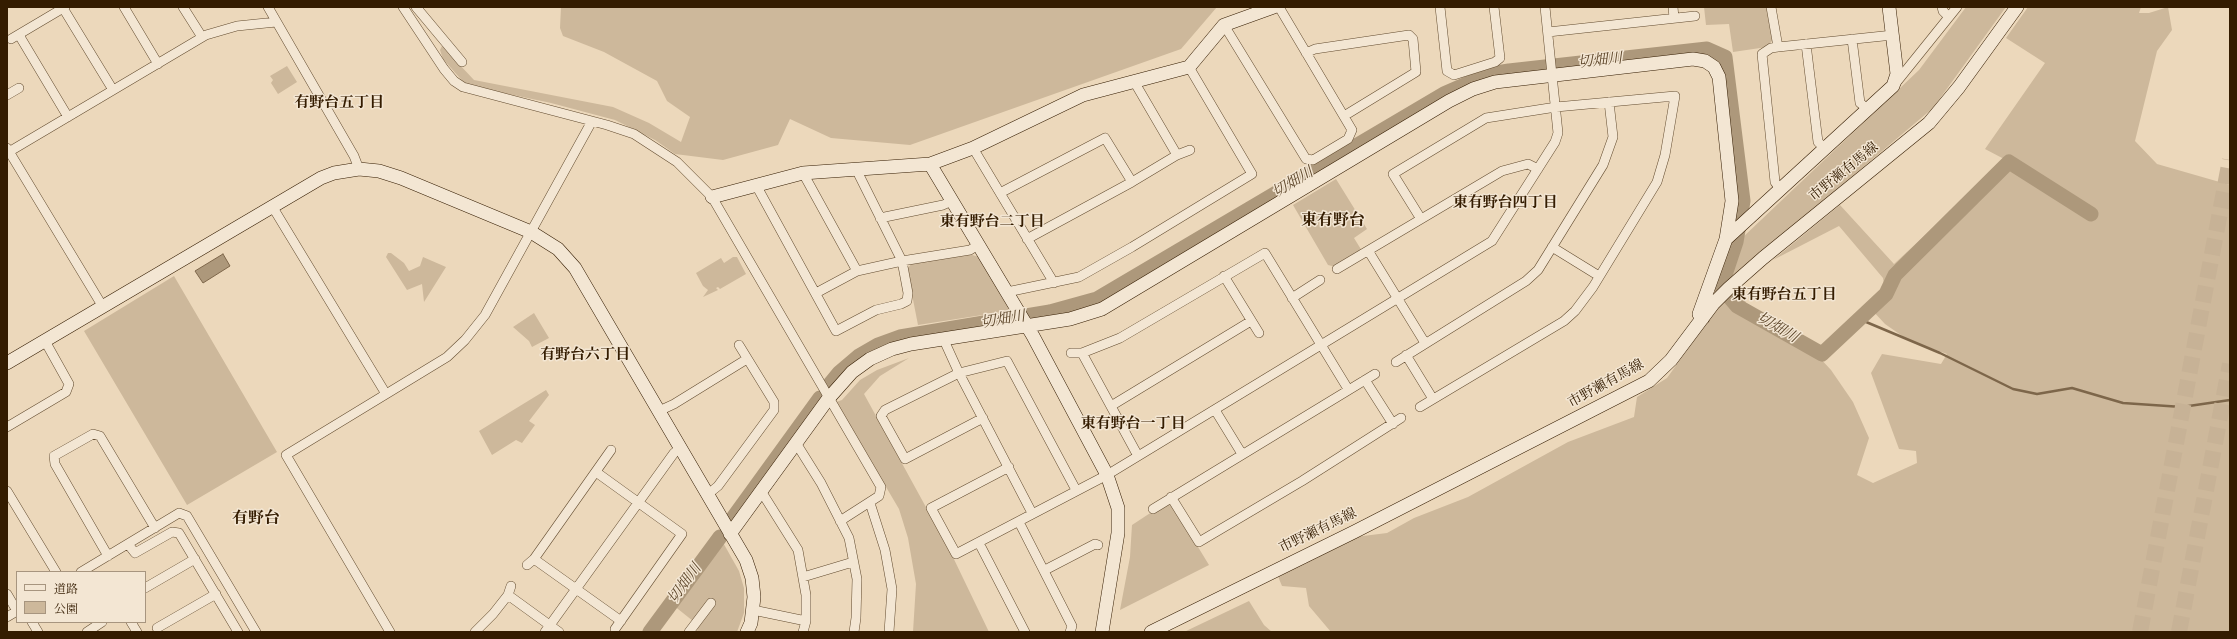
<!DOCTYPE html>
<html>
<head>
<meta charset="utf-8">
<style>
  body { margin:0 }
  #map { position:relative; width:2237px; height:639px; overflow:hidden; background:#ecd8bb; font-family:"IM FELL Great Primer","Noto Serif JP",serif }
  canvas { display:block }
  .frame { position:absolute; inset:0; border:8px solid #341c00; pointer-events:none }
  .legend { position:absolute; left:16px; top:571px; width:130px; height:52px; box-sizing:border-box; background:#f3e6d3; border:1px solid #a7957f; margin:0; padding:5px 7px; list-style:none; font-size:12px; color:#341c00 }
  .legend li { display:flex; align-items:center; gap:8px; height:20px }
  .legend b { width:20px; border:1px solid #a7957f }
</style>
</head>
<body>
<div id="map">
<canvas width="2237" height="639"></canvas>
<div class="frame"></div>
<ul class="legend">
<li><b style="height:5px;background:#f3e6d3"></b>道路</li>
<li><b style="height:11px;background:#cdb89b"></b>公園</li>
</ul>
</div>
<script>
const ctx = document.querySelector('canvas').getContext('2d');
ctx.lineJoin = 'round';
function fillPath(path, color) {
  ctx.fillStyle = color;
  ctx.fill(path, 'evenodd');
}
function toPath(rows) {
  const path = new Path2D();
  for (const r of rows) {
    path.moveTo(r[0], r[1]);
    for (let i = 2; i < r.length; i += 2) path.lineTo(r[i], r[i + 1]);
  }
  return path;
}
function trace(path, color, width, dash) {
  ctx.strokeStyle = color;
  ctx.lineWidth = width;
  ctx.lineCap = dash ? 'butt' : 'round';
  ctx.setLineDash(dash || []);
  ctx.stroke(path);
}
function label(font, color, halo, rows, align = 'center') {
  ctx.font = font + ' "IM FELL Great Primer","Noto Serif JP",serif';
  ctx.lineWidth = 3;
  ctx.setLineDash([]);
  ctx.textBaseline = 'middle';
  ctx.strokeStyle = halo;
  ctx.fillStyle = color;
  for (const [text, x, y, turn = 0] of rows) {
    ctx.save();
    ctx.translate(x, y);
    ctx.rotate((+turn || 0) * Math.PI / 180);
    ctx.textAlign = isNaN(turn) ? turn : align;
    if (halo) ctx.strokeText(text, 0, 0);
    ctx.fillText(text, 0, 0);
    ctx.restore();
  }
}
const green = toPath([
  [561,7,1217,7,1181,49,910,145,831,138,790,119,778,145,723,160,675,154,655,140,615,120,551,103,466,85,443,59,440,50,442,46,474,80,613,107,649,123,681,142,690,117,667,101,657,81,604,52,563,36,560,28],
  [1704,7,1768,7,1772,41,1767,47,1733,52,1729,24,1706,25],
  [1966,7,2006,7,1933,108,1725,284,1741,239,1919,70],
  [2028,7,2141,7,2139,13,2149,13,2168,7,2172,30,2157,51,2135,141,2157,164,2230,185,2230,632,1331,632,1309,606,1306,588,1282,586,1277,574,1355,537,1387,533,1414,518,1468,497,1568,442,1634,417,1637,397,1667,378,1721,303,1739,285,1746,303,1805,342,1831,370,1853,402,1869,438,1857,475,1873,483,1917,463,1916,451,1899,449,1871,373,1882,354,1941,364,1947,354,1908,340,1885,324,1872,310,1886,298,1883,278,1839,226,1773,260,1840,205,1894,264,2006,160,1985,149,2045,63,2006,38],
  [287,66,297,82,278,94,271,83,273,80,270,76],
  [1336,179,1367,229,1354,238,1362,251,1336,267,1328,265,1293,205],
  [388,253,391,253,404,263,409,271,420,266,423,257,446,267,424,302,422,284,407,290,386,257],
  [969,254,979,257,1008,308,1008,311,918,325,907,269,912,263],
  [733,257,737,257,746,274,720,289,718,287,716,288,718,290,703,297,708,290,703,286,696,273,721,258,724,263],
  [174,276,277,452,187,505,84,331],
  [534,313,549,338,532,347,529,341,513,327],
  [909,358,880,376,864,394,950,551,989,632,913,632,916,584,908,538,899,509,836,402,842,400,860,380,877,370],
  [546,390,549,395,529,421,535,425,522,443,516,440,492,455,479,431],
  [1164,504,1173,506,1209,565,1120,610,1130,557,1132,525],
  [721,539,739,571,744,588,744,613,737,632,697,632,698,625,673,605],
  [1249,601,1264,625,1272,632,1184,632]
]);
const water = toPath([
  [223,254,230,266,203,283,195,271,223,254]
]);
const stream = toPath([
  [1859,319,1940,353,2013,389,2037,394,2072,388,2123,403,2182,407,2230,400]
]);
const river = toPath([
  [830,384,839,373,859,356,878,345,900,337,1050,312,1097,299,1444,94,1490,74,1509,71,1707,49,1725,57,1743,201,1736,242,1721,287,1737,306,1822,354,1886,294,1895,275,2009,162,2091,214],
  [733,518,820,398],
  [650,632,720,537]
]);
const highwayTunnel = toPath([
  [2140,632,2230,160],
  [2179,632,2230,364]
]);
const street = toPath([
  [124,7,158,64],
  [183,7,202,37],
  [268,7,354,156,359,169],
  [403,7,444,69,454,81,463,87,607,125,634,134,677,162,712,197,881,487,879,496,840,521],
  [416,7,462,62],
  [1440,7,1447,71,1454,75,1495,62,1500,58,1494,7],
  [1673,7,1674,18],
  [1771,7,1778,47,1893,35],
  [1942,7,1943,11,1949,17],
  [63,8,113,90],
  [1224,25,1306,159,1313,160,1348,139,1352,130,1279,7],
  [1548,32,1695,16],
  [19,35,68,117],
  [11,39,65,7],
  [1852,39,1860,103,1868,109],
  [1806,44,1818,142,1825,148],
  [1778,47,1771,48,1762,54,1775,182,1780,189],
  [1306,53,1315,49,1409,35,1413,39,1416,72,1344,116],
  [1895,84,1957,7],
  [7,95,19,88],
  [7,148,103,307],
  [973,148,1054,283],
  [7,153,206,35,237,26,276,22],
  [1177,155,1190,150],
  [803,173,857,271],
  [1132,182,1177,155,1135,83],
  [756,185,836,331,876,310,901,304,907,301,908,293,902,261,856,169],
  [1000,193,1105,138,1132,182,1027,239],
  [272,206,386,394],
  [880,218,943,205,952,201],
  [1552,247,1599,276],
  [1369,252,1425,343],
  [1337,269,1502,171,1528,164,1538,169],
  [1224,276,1259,333],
  [1007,292,1079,277,1132,247,1252,174,1189,67],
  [816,293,857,271,902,261,970,250,978,245],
  [1292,298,1320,280],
  [943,338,958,371,1032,513],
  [1071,353,1082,353,1120,338,1265,253,1348,389],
  [1082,353,1138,456],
  [1406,355,1433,399],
  [1396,362,1526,281,1538,270,1603,165,1613,137,1609,102],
  [1365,380,1393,424],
  [1111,406,1251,321],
  [1420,407,1564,321,1575,311,1593,287,1657,182,1665,155,1675,96,1556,107,1486,118,1393,174,1421,219],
  [1215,410,1242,454],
  [659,411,674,404,747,359],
  [983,418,905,459,881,416,885,410,959,373,1007,361,1076,490],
  [7,427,66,392,69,384,45,341],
  [796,443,821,483,849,538,857,579,856,618,854,632],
  [1009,467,931,508,956,554,1107,475,1492,241,1555,142,1558,133,1545,7],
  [596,472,682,534,615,629],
  [7,491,56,572],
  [761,491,798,550,806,595,806,621,803,632],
  [707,495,718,486,774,410,774,402,739,345],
  [1171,497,1199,542,1302,481,1401,418],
  [870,503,885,550,892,589,889,632],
  [1153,509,1375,374],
  [1019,522,1072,626,1070,632],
  [979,543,1025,632],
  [128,544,135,553,172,532,179,533,238,632],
  [108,556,55,464,54,456,93,434,100,436,155,528],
  [534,559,621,621],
  [527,565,534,559,611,450],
  [1045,570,1095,544,1098,545],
  [81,572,179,513,187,516,256,632],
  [803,577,853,562],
  [145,588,195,559],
  [7,594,17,611],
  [508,595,559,632],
  [753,610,806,621],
  [7,617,17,611],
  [32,622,38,632],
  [131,622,137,632],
  [157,628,216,594],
  [87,632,102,622],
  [390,632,286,455,447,357,465,340,485,315,592,121],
  [475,632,493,614,508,595,511,586],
  [545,632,674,453,680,448],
  [689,632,711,603]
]);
const secondary = toPath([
  [930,164,1033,336,1107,475,1118,508,1118,533,1102,632],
  [712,197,803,173,930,164,973,148,1083,95,1189,67,1224,25,1274,7],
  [1726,239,1893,86,1897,74,1889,7],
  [7,363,321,178,334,173,359,169,379,171,401,178,531,232,558,249,575,268,746,560,752,578,754,597,751,623,747,632],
  [730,534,828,399,852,372,870,359,892,349,911,344,1070,319,1102,309,1449,101,1473,89,1495,82,1693,59,1705,61,1714,67,1719,77,1732,201,1726,239,1699,314,1703,318],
  [1151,632,1354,532,1649,381,1671,360,1713,304,1729,288,1763,258,1929,123,1959,87,2017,7]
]);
const streetNames = [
  ["市野瀬有馬線",1844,172,-39],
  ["市野瀬有馬線",1606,384,-29],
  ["市野瀬有馬線",1318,531,-26]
];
const waterNames = [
  ["切畑川",1600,61,-6],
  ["切畑川",1293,183,-31],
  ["切畑川",1003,320,-9],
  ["切畑川",1777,328,30],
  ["切畑川",685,584,-54]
];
const neighbourhoodNames = [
  ["有野台五丁目",339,103],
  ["東有野台四丁目",1505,203],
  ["東有野台二丁目",992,222],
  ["東有野台五丁目",1784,295],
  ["有野台六丁目",585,355],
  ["東有野台一丁目",1133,424]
];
const quarterNames = [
  ["東有野台",1333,221],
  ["有野台",256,519]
];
fillPath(green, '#cdb89b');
fillPath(water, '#ad987b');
trace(water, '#7d664a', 1);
trace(stream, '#7d664a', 2.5);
trace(river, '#ad987b', 15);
trace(highwayTunnel, '#c7b296', 16, [16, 8]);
trace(street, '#624b2f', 10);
trace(secondary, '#341c00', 14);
trace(street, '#f3e6d3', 9);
trace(secondary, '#f3e6d3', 13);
label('14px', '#341c00', '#f3e6d3', streetNames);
label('italic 15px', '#5e472b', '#f3e6d3', waterNames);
label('bold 15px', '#341c00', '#f3e6d3', neighbourhoodNames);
label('bold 16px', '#341c00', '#f3e6d3', quarterNames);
</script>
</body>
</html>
